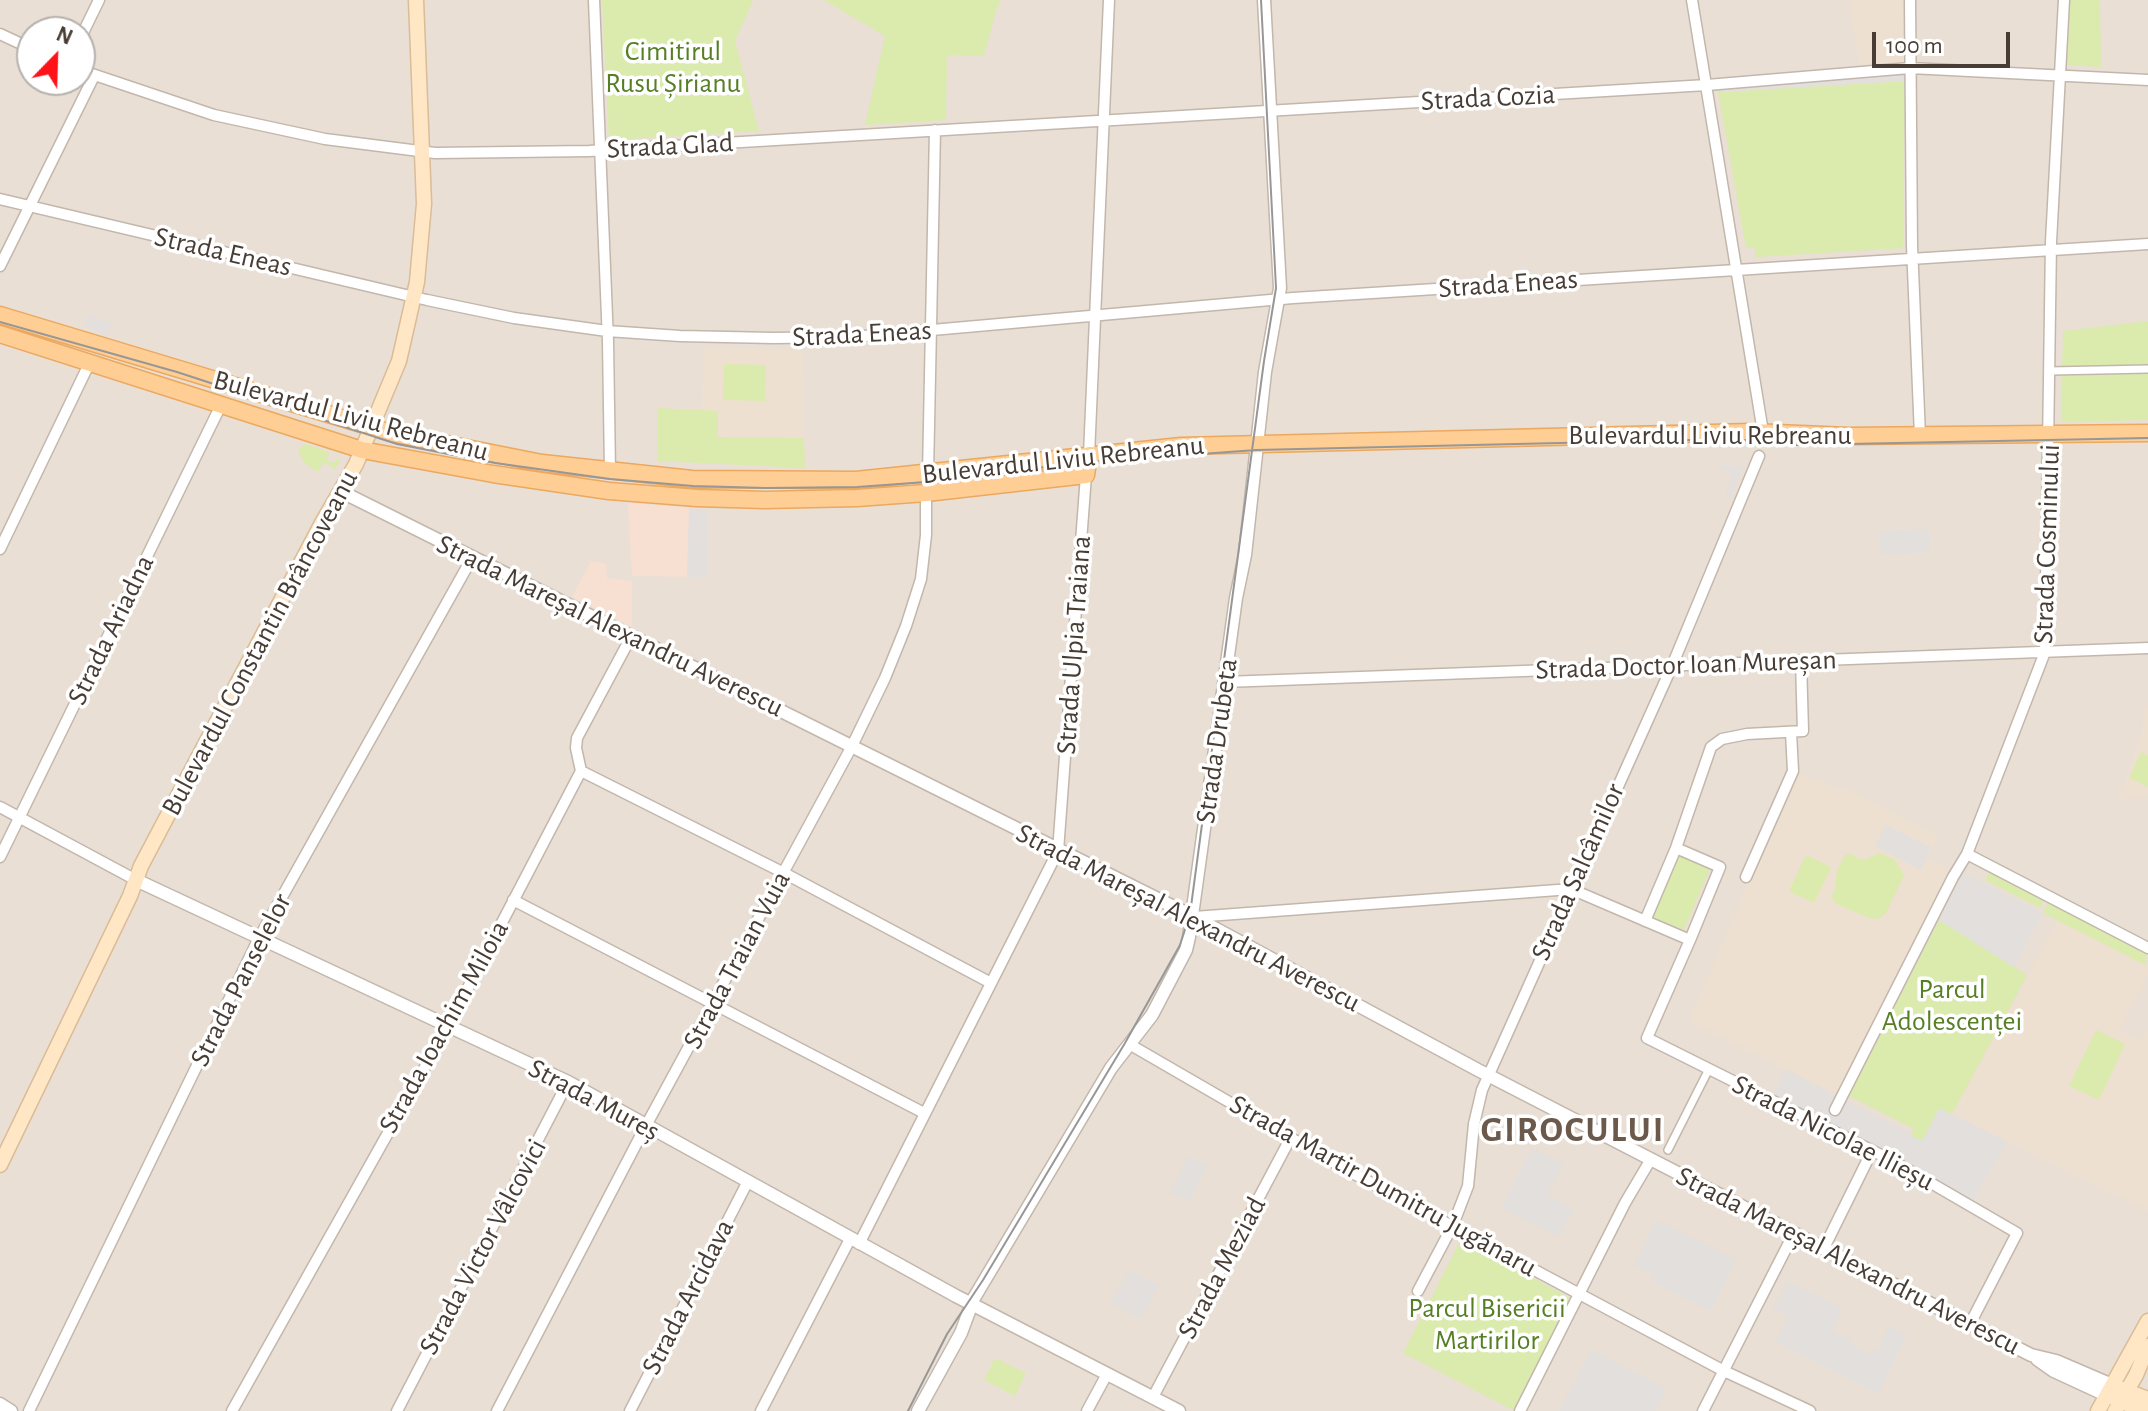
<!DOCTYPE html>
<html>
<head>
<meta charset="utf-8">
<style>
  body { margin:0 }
  #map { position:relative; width:2148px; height:1411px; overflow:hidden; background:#f4eee7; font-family:"Alegreya Sans",sans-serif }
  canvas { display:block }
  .north { position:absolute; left:16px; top:16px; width:80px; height:80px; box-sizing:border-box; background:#fff; border:2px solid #b6b1ae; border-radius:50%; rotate:23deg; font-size:22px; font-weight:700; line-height:32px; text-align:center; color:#483d35 }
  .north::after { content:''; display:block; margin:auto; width:28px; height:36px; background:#ff1319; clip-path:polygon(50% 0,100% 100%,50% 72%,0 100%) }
  .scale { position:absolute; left:1872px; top:32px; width:138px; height:36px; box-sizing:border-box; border:4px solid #483d35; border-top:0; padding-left:10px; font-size:24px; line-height:28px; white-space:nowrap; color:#483d35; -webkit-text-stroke:6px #fff; paint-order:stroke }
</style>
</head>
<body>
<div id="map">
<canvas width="2148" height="1411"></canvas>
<div class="north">N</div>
<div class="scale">100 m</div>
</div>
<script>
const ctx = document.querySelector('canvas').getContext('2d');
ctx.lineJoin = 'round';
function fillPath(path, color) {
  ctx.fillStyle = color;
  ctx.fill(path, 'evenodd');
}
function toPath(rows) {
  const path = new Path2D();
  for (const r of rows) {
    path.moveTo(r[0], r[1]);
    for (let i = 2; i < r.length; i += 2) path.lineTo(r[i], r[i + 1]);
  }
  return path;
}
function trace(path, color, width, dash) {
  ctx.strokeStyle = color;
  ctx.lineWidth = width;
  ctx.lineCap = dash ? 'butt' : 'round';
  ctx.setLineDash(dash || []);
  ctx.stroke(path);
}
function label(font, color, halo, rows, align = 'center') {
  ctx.font = font + ' "Alegreya Sans",sans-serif';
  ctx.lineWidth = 7;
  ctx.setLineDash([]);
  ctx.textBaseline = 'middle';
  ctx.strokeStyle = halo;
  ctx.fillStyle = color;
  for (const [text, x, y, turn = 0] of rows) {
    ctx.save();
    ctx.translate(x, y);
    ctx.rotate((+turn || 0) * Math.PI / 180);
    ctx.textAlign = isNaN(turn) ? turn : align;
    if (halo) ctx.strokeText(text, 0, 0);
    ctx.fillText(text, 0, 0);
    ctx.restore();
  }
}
const residential = toPath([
  [0,0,2148,0,2148,1411,0,1411],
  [32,32,80,32,80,80,32,80]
]);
const commercial = toPath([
  [628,503,707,509,707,577,632,576],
  [591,561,606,564,607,578,632,581,632,627,572,597]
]);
const education = toPath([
  [1850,0,1904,0,1905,58,1901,63,1859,65],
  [704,348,802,350,805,468,657,461,657,408,702,410],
  [2144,706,2148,706,2148,797,2120,799,2142,733],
  [1795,776,1810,777,1840,791,1843,787,1938,836,1928,860,1949,869,1942,889,1839,1095,1689,1021],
  [2058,920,2148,966,2148,974,2119,1030,2142,1041,2148,1031,2148,1210,1952,1114]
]);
const green = toPath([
  [602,0,753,0,735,41,759,131,609,140],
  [824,0,1001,0,996,10,984,56,947,55,946,120,865,125,885,36],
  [2070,0,2100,0,2101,67,2067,65],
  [1905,81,1903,248,1756,257,1755,247,1746,248,1718,92],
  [2148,321,2148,420,2061,422,2063,331],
  [724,364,766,365,765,401,723,400],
  [657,408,718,411,718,437,804,438,805,468,657,461],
  [305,444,330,452,326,459,334,463,338,457,340,461,335,469,324,462,318,472,305,464,298,450],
  [2141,752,2148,755,2148,787,2129,778],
  [1679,853,1711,866,1684,930,1653,917],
  [1849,853,1859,859,1866,859,1879,853,1894,859,1904,875,1886,913,1880,918,1872,919,1836,904,1831,896,1835,890,1837,870,1845,856],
  [1806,855,1831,867,1814,903,1789,891],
  [1990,870,2045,897,2040,908,1985,880],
  [2050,897,2148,948,2145,965,2043,913],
  [1939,920,2027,975,1952,1114,1939,1109,1919,1149,1908,1140,1914,1129,1849,1096],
  [2096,1030,2125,1044,2099,1100,2069,1086],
  [1461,1239,1572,1299,1513,1410,1403,1353],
  [995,1358,1026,1373,1015,1396,984,1380]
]);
const parking = toPath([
  [1904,69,1905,81,1718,92,1717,84],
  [88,315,112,323,108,335,84,327],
  [1720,466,1743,466,1730,499,1725,496,1733,475,1719,469],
  [689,508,707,509,707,577,687,577],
  [1929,529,1930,552,1880,554,1879,531],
  [1886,825,1932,848,1921,870,1875,846],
  [1963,873,2043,913,2014,967,1939,920],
  [1786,1070,1922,1141,1939,1108,2007,1142,1969,1207,1771,1098],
  [1531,1148,1563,1164,1547,1195,1574,1209,1560,1237,1501,1208],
  [1188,1156,1207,1166,1189,1202,1170,1193],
  [1656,1220,1736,1260,1711,1311,1652,1282,1655,1276,1634,1266],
  [1129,1270,1159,1286,1141,1319,1111,1303],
  [1788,1281,1843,1309,1833,1331,1849,1339,1854,1347,1868,1353,1878,1350,1889,1326,1907,1335,1878,1394,1776,1342,1788,1316,1773,1309],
  [1591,1350,1667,1389,1656,1411,1559,1411]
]);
const pedestrian = toPath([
  [2050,371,2148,369],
  [1668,1150,1709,1069]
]);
const minor = toPath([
  [594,0,608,341,610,472],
  [1692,0,1763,432],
  [1910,0,1912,246,1920,436],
  [0,34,32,49],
  [80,39,99,0],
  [80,70,214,115,325,139,435,153,589,151,1707,85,1910,68,2148,80],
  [0,199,427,300,514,318,607,331,680,336,773,338,853,337,1293,298,2148,244],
  [0,266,94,76],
  [1089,455,1109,0],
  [928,474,935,130],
  [0,549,90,362],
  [1225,682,2148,648],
  [581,771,784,873,991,983],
  [0,807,136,880],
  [1967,854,2148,948],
  [0,857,222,403],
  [1746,877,1793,771,1791,732],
  [513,900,924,1113],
  [1194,917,1571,889,1690,940,1720,867,1676,848],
  [1645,921,1676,848,1711,747,1722,739,1747,734,1803,731,1801,661],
  [1690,940,1647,1038,1893,1161,2017,1233,1970,1324],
  [1129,1044,1343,1168,1724,1371,1810,1411],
  [1835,1110,1953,877,1967,854,2045,652,2051,242,2064,0],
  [859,1244,1058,851,1086,475],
  [1824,1248,1872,1151],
  [1418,1291,1453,1225,1468,1186,1474,1124,1482,1090,1672,666,1759,456],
  [1153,1397,1290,1139],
  [29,1411,259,938,472,558],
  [232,1411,448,1026,581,771,576,748,577,738,631,637],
  [397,1411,568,1082],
  [497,1411,642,1133,852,746,885,678,906,626,921,579,926,535,926,493],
  [630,1411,747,1183],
  [761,1411,850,1239],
  [1087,1411,1107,1374],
  [1520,1411,1625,1203,1651,1159],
  [1703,1411,1794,1233]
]);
const tertiary = toPath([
  [340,491,1194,917,1478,1070,1970,1324,2031,1355,2056,1361,2112,1385],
  [136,880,568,1082,956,1296,1179,1411],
  [2037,1359,2054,1371,2106,1395],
  [0,1404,11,1411],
  [918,1411,961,1333,974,1298,1111,1068,1152,1015,1186,950,1189,937,1236,598,1245,555,1265,372,1280,288,1264,0]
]);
const secondary = toPath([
  [0,1165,130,896,141,866,322,523,356,464,399,361,417,282,424,204,416,0],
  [2119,1388,2148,1399],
  [2114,1398,2143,1411],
  [2098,1411,2148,1321],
  [2115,1411,2136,1375,2148,1346]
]);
const primary = toPath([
  [0,315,391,433,542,463,692,479,856,480,1181,446,1752,432,1848,436,2148,433],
  [0,334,362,450,493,474,609,491,697,498,765,500,857,498,926,493,1086,475,1089,455]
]);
const tram = toPath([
  [0,322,177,372,397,444,495,463,610,479,693,486,766,488,857,487,927,482,1077,463,1256,450,1733,439,1797,445,2148,438],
  [908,1411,947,1334,983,1280,1125,1043,1180,945,1190,914,1264,361,1276,288,1261,0]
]);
const parkNames = [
  ["Cimitirul",673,52],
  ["Rusu Șirianu",673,84],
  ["Parcul",1952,990],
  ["Adolescenței",1952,1022],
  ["Parcul Bisericii",1487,1309],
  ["Martirilor",1487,1341]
];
const streetNames = [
  ["Strada Cozia",1488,98,-3],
  ["Strada Glad",670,146,-3],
  ["Strada Eneas",223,252,13],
  ["Strada Eneas",1508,284,-4],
  ["Strada Eneas",862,334,-3],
  ["Bulevardul Liviu Rebreanu",351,416,15],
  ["Bulevardul Liviu Rebreanu",1710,436],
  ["Bulevardul Liviu Rebreanu",1063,460,-6],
  ["Strada Cosminului",2047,544,-88],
  ["Strada Mareșal Alexandru Averescu",610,626,26],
  ["Strada Ariadna",111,630,-64],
  ["Bulevardul Constantin Brâncoveanu",260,643,-62],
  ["Strada Ulpia Traiana",1074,645,-86],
  ["Strada Doctor Ioan Mureșan",1686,665,-2],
  ["Strada Drubeta",1217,741,-82],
  ["Strada Salcâmilor",1578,872,-66],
  ["Strada Mareșal Alexandru Averescu",1188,918,27],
  ["Strada Traian Vuia",737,960,-62],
  ["Strada Panselelor",241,980,-63],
  ["Strada Ioachim Miloia",444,1027,-61],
  ["Strada Mureș",594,1100,28],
  ["Strada Nicolae Ilieșu",1833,1133,27],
  ["Strada Martir Dumitru Jugănaru",1383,1186,29],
  ["Strada Victor Vâlcovici",483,1247,-62],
  ["Strada Mareșal Alexandru Averescu",1848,1261,27],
  ["Strada Meziad",1222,1268,-62],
  ["Strada Arcidava",688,1297,-63]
];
const districtNames = [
  ["GIROCULUI",1573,1130]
];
fillPath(residential, '#e9dfd5');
fillPath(commercial, '#f7e0d1');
fillPath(education, '#eee0d0');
fillPath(green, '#daebad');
fillPath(parking, '#e2dfdc');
trace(pedestrian, '#c3b7ac', 10);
trace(minor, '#c3b7ac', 13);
trace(tertiary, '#c3b7ac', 15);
trace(secondary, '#dabc96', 17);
trace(primary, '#eba85e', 19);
trace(pedestrian, '#fff', 7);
trace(minor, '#fff', 10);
trace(tertiary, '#fff', 12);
trace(secondary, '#ffe7c6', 14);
trace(primary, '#ffce95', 16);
trace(tram, '#979797', 2);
label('28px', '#567e25', '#fff', parkNames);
label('28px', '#483d35', '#fff', streetNames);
ctx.letterSpacing = '2px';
label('bold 36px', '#6b594c', '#fff', districtNames);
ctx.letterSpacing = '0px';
</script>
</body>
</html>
